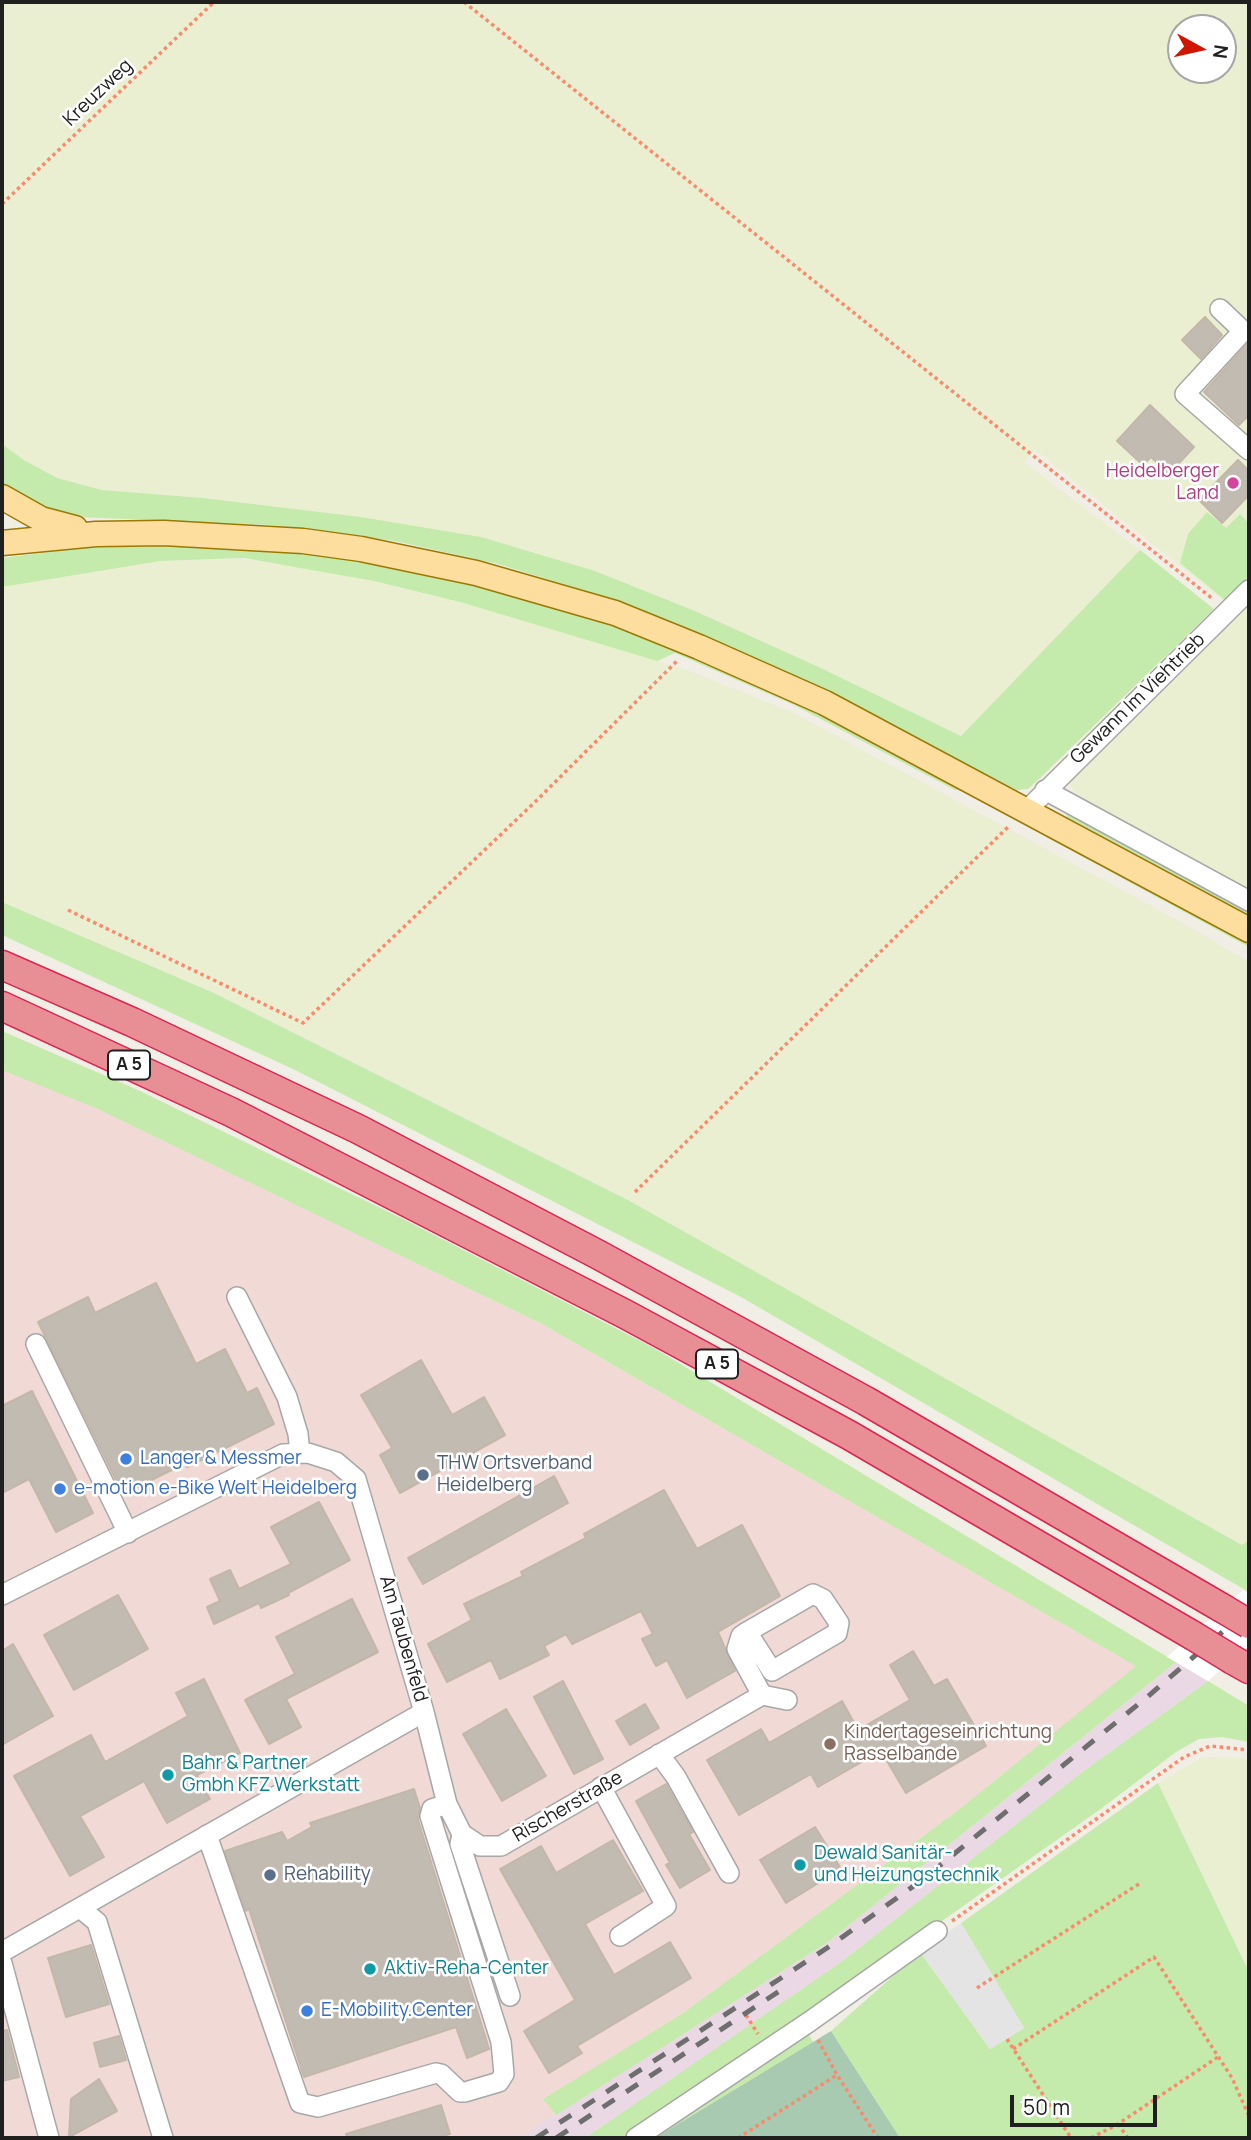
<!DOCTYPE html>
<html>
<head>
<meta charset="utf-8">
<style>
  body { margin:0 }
  #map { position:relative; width:1251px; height:2140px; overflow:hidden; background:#f1eee6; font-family:Manrope,sans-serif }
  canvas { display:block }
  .frame { position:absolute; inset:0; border:4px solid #202020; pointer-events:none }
  .north { position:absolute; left:1167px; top:14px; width:70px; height:70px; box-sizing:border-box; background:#fff; border:2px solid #a6a6a6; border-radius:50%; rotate:98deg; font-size:19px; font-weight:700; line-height:28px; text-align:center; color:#202020 }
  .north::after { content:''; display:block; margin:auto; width:24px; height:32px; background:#d01500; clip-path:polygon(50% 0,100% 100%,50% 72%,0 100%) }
  .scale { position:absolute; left:1010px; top:2095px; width:147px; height:32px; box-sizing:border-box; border:4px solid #202020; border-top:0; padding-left:9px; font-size:21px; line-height:24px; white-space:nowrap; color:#202020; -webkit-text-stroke:5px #fff; paint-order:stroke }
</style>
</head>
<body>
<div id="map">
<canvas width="1251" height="2140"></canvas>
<div class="frame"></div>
<div class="north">N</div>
<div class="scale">50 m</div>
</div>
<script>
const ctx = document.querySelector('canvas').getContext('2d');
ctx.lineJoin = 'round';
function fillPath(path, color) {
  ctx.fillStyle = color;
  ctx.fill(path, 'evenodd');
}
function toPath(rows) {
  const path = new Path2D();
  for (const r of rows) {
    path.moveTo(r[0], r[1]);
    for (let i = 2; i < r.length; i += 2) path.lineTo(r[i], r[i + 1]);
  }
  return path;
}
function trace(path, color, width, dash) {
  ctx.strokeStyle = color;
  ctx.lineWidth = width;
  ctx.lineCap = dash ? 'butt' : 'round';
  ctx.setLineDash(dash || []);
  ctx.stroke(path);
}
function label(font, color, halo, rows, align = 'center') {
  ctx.font = font + ' Manrope,sans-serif';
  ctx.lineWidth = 5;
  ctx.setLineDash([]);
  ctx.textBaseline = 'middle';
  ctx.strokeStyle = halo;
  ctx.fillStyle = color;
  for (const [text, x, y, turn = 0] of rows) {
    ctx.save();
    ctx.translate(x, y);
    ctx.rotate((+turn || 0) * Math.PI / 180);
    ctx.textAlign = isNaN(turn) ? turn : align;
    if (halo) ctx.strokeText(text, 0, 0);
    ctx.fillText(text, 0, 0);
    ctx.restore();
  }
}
const commercial = toPath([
  [2,1061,542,1324,1137,1666,957,1811,800,1927,683,2013,544,2099,556,2115,518,2138,2,2138]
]);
const industrial = toPath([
  [1176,1662,1208,1681,1081,1773,841,1962,585,2138,518,2138,828,1942]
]);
const farmland = toPath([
  [2,2,1249,2,1249,579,1226,603,1035,450,1024,462,1140,550,961,736,821,668,695,611,361,517,203,498,102,490,57,478,24,460,2,444],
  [1181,28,1223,28,1223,70,1181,70],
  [243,559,334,572,460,602,685,669,794,713,1185,924,1249,962,1249,1540,1242,1545,628,1200,214,993,2,902,2,587,157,561],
  [1249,598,1249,894,1079,799,1069,783,1069,775],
  [1202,1757,1245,1758,1249,1761,1249,1972,1158,1783]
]);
const grass = toPath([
  [2,444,24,460,57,478,102,490,203,498,361,517,481,537,595,571,695,611,821,668,961,736,1140,550,1214,609,1040,778,1028,789,1017,790,792,678,628,604,498,564,395,541,270,525,76,517,45,510,17,497,2,485],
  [1207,512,1226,528,1240,514,1249,524,1249,576,1225,600,1180,563,1188,534],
  [169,542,250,545,420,566,658,639,845,724,965,791,955,790,794,705,675,653,657,661,460,602,374,581,244,558,160,561,2,587,2,558,91,547],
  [1065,807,1249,907,1249,915,1067,817],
  [1032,821,1249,937,1249,947,1046,837],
  [2,902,214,993,628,1200,1242,1545,1249,1540,1249,1589,1247,1591,741,1297,293,1069,2,935],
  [2,1031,138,1090,403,1219,652,1347,1176,1662,828,1942,556,2115,543,2099,683,2013,800,1927,957,1811,1136,1666,542,1324,98,1109,2,1070],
  [1208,1681,1249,1706,1249,1742,1222,1737,1199,1739,1176,1752,1102,1808,802,2020,813,2042,655,2138,585,2138,841,1962,1081,1773],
  [1158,1783,1249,1972,1249,2138,900,2138,831,2031,920,1952,990,2049,1024,2028,961,1923]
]);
const cemetery = toPath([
  [831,2031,900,2138,655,2138,813,2042]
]);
const parking = toPath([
  [961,1923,1024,2028,990,2049,920,1952]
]);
const pier = toPath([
  [1243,1590,1249,1594,1249,1646,1208,1681,1167,1657]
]);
const building = toPath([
  [1205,317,1222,335,1201,359,1182,340,1205,317],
  [1249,342,1249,415,1239,425,1204,392,1249,342],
  [1150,405,1194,447,1169,474,1151,457,1143,465,1117,441,1150,405],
  [1238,460,1249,471,1249,495,1222,523,1199,500,1238,460],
  [156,1283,196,1364,225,1349,247,1393,257,1388,274,1424,187,1467,186,1463,123,1494,38,1322,88,1297,95,1313,156,1283],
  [421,1360,452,1415,484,1397,505,1435,400,1493,380,1455,392,1448,361,1395,421,1360],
  [32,1391,93,1513,56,1532,29,1479,2,1493,2,1406,32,1391],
  [554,1476,568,1503,423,1584,408,1558,554,1476],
  [664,1490,697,1549,742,1525,780,1596,718,1632,735,1671,687,1698,667,1660,656,1666,642,1639,653,1634,641,1611,572,1644,566,1634,544,1646,549,1655,500,1679,491,1660,447,1682,428,1644,472,1620,464,1604,523,1576,521,1572,586,1538,584,1534,664,1490],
  [319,1502,350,1560,288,1593,289,1595,261,1608,259,1603,214,1624,207,1607,220,1601,210,1579,230,1570,239,1589,291,1564,271,1527,319,1502],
  [118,1595,148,1649,74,1690,44,1635,118,1595],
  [352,1599,378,1652,286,1699,301,1727,269,1744,245,1700,295,1674,276,1637,352,1599],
  [13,1644,53,1716,2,1745,2,1651,13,1644],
  [913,1651,934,1686,947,1679,986,1746,906,1793,881,1751,818,1787,811,1774,739,1815,707,1760,761,1729,769,1743,842,1701,858,1730,910,1700,890,1665,913,1651],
  [204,1679,240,1753,197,1775,210,1799,167,1823,144,1781,80,1816,104,1857,70,1876,14,1776,91,1735,105,1762,188,1716,176,1693,204,1679],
  [563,1681,603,1759,574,1774,534,1697,563,1681],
  [645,1704,659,1728,630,1745,616,1721,645,1704],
  [506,1709,546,1776,502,1801,463,1734,506,1709],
  [666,1784,693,1832,689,1834,710,1870,680,1888,666,1865,670,1863,636,1801,666,1784],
  [414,1789,420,1808,418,1820,489,2049,467,2058,456,2027,304,2077,249,1909,246,1911,225,1851,282,1832,287,1841,312,1827,310,1823,414,1789],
  [815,1827,841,1869,786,1903,760,1860,815,1827],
  [613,1840,643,1891,585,1924,614,1975,670,1942,691,1978,577,2046,582,2053,549,2073,524,2031,575,2000,500,1869,541,1846,556,1873,613,1840],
  [91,1945,109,2004,66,2017,48,1958,91,1945],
  [7,2030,19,2077,2,2081,2,2031,7,2030],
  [119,2036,126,2060,100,2067,94,2043,119,2036],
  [99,2079,117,2111,69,2137,71,2099,99,2079],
  [441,2105,450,2134,434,2138,347,2138,346,2134,441,2105]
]);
const path = toPath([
  [464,2,1213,599],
  [2,204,214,2],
  [68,910,303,1023,536,801,677,661],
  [635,1192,1010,825],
  [952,1921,1184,1757,1210,1746,1249,1750],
  [977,1988,1142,1882],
  [746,2015,758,2034],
  [1007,2039,1071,2138],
  [818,2040,837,2075,878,2138],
  [1013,2049,1154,1957,1232,2078,1249,2116],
  [1118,2124,1128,2138],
  [738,2138,837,2075],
  [1091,2138,1118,2124,1218,2057]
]);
const minor = toPath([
  [1220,309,1243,331,1185,394,1249,450],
  [1045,790,1249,901],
  [1027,810,1249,590],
  [237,1297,287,1397,298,1434,300,1453],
  [36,1344,128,1533],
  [2,1595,283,1454,308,1453,336,1462,356,1479,424,1712,2,1952],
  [747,1632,772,1671,837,1633,839,1623,823,1599,813,1594,747,1632,741,1636,737,1649,762,1695],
  [424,1712,447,1804,462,1834,480,1846,501,1846,762,1695,787,1700],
  [659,1754,676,1777,729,1873],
  [601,1787,666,1906,620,1936],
  [462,1834,460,1844,510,1996],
  [207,1835,300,2103,318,2107,436,2073,441,2074,460,2092,465,2092,499,2082,504,2074,501,2042,430,1816,432,1809,447,1804],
  [80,1908,97,1922,163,2138],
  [2,1963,49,2138],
  [636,2138,809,2022,937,1931]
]);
const major = toPath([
  [2,497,41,519,75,528],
  [2,543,96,534,164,533,303,541,361,549,476,573,615,613,699,647,825,703,1249,930]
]);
const highway = toPath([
  [2,965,132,1022,358,1129,597,1254,866,1401,1222,1608],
  [2,1006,231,1112,625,1314,849,1435,1192,1635],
  [1233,1660,1249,1669]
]);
const rail = toPath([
  [536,2138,827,1948,922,1880,1146,1698,1249,1609],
  [556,2138,781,1990]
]);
const highwayBridge = toPath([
  [1222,1608,1249,1624],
  [1192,1635,1233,1660]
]);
const markers = [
  [1233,483,7,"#d1479c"],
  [126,1459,7,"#3f7fe0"],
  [423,1475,7,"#5c6f8a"],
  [60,1489,7,"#3f7fe0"],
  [830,1744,7,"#8d6e63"],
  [168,1775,7,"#0f9aa8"],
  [800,1865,7,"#0f9aa8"],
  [270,1875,7,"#5c6f8a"],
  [370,1969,7,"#0f9aa8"],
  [307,2011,7,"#3f7fe0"]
];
const shields = [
  [129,1065,42],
  [717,1364,42]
];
const shieldNames = [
  ["A 5",129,1065],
  ["A 5",717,1364]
];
const streetNames = [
  ["Kreuzweg",98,93,-44],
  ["Gewann Im Viehtrieb",1138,699,-44],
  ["Am Taubenfeld",403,1639,74],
  ["Rischerstraße",568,1807,-30]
];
const hotelNames = [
  ["Heidelberger",1219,472],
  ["Land",1219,494]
];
const shopNames = [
  ["Langer & Messmer",140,1459],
  ["e-motion e-Bike Welt Heidelberg",74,1489],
  ["E-Mobility.Center",321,2011]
];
const serviceNames = [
  ["THW Ortsverband",437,1464],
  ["Heidelberg",437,1486],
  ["Rehability",284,1875]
];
const educationNames = [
  ["Kindertageseinrichtung",844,1733],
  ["Rasselbande",844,1755]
];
const cultureNames = [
  ["Bahr & Partner",182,1764],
  ["Gmbh KFZ Werkstatt",182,1786],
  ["Dewald Sanitär-",814,1854],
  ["und Heizungstechnik",814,1876],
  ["Aktiv-Reha-Center",384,1969]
];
fillPath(commercial, '#f1dad6');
fillPath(industrial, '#ead8e5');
fillPath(farmland, '#eaefd2');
fillPath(grass, '#c4ebac');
fillPath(cemetery, '#a7cab0');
fillPath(parking, '#e4e4e4');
fillPath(pier, '#fff');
fillPath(building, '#c1bbb2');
trace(building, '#c3b7a8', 2);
trace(minor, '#a7a7a7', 22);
trace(major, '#9c7800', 27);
trace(highway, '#dd2551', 31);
trace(path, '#fb8a6d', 3.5, [3.5, 3.5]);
trace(minor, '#fff', 19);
trace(major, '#fdde9f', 24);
trace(highway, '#e88e95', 28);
trace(rail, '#6e6e6e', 5, [14, 14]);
trace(highwayBridge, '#dd2551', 31, []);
trace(highwayBridge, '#e88e95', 28);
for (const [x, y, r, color] of markers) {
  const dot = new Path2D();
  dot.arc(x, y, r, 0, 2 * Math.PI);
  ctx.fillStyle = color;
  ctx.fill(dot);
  trace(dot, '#fff', 2.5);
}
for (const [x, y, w] of shields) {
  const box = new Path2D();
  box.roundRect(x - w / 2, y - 14.5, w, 29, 5);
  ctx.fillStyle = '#fff';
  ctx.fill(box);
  trace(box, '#202020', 2);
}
label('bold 18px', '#202020', null, shieldNames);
label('19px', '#202020', '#fff', streetNames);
label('19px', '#b23c85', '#fff', hotelNames, 'right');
label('19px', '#366cbe', '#fff', shopNames, 'left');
label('19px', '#4e5e75', '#fff', serviceNames, 'left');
label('19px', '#785e54', '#fff', educationNames, 'left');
label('19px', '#0d838f', '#fff', cultureNames, 'left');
</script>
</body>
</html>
